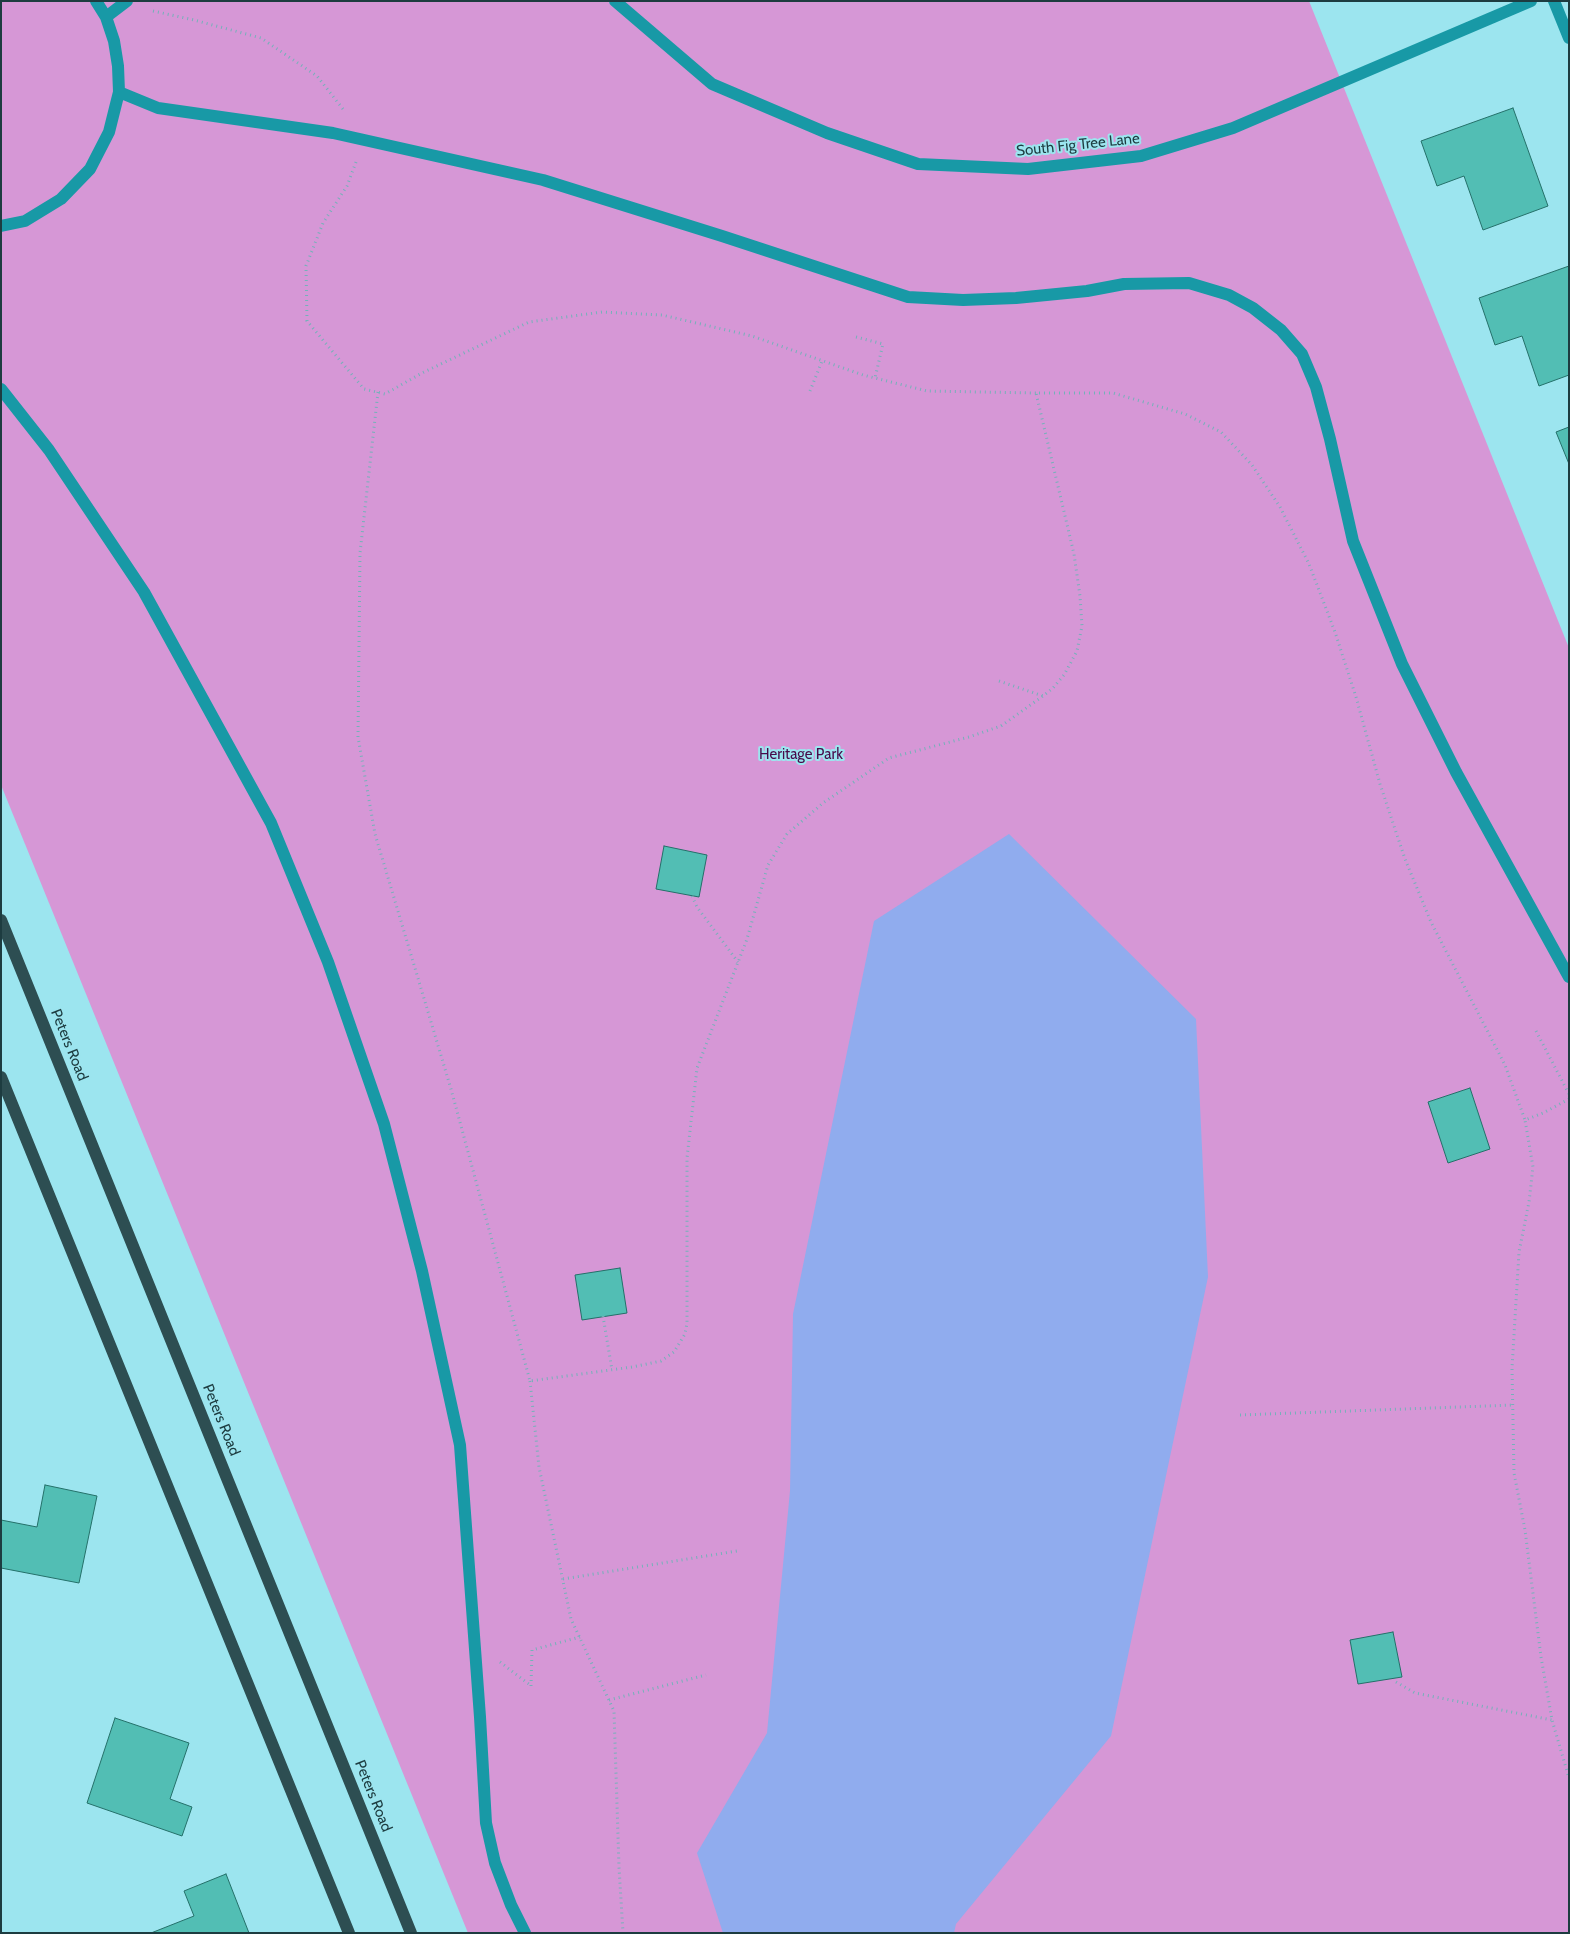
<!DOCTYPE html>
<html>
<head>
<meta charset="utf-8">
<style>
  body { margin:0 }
  #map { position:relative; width:1570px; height:1934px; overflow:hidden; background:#9ce5ef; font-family:Cabin,sans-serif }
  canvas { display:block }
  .frame { position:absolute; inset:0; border:2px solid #1d3c40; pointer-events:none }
</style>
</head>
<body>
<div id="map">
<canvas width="1570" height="1934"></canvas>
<div class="frame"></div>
</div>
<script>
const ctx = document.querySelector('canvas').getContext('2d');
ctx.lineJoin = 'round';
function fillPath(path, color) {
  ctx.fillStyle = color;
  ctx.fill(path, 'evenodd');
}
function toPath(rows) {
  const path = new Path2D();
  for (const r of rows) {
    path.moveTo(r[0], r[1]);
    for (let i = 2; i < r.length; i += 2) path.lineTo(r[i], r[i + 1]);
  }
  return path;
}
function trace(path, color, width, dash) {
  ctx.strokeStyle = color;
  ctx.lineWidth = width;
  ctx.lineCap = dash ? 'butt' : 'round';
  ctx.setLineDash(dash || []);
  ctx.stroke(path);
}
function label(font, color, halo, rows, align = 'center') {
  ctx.font = font + ' Cabin,sans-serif';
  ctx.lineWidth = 4;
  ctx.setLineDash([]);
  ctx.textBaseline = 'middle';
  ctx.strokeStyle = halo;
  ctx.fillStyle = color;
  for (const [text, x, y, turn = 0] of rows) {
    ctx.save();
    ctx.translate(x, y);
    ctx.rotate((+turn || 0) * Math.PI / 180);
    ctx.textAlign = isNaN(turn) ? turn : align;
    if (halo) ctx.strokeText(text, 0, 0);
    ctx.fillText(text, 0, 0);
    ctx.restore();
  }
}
const green = toPath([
  [1,1,1309,1,1569,648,1569,1933,468,1933,1,785]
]);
const water = toPath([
  [1009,834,1196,1019,1208,1277,1111,1736,956,1924,954,1933,723,1933,697,1853,767,1733,790,1491,793,1314,874,921]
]);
const building = toPath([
  [1513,108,1548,206,1483,230,1464,176,1437,186,1421,141,1513,108],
  [1569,266,1569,375,1539,386,1522,336,1495,345,1479,298,1569,266],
  [1569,427,1569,464,1556,432,1569,427],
  [664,846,707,855,699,897,656,889,664,846],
  [1470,1088,1490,1149,1448,1163,1428,1102,1470,1088],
  [620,1268,627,1313,582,1320,575,1275,620,1268],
  [45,1485,97,1496,79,1583,1,1568,1,1520,37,1527,45,1485],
  [1393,1632,1402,1677,1358,1684,1350,1640,1393,1632],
  [115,1718,189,1743,170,1799,192,1807,182,1836,87,1803,115,1718],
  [226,1874,249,1933,151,1933,194,1916,184,1891,226,1874]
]);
const path = toPath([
  [153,11,194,20,261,38,317,76,343,109],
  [356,162,347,186,323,223,306,266,307,321,364,389,385,394,422,373,529,322,602,312,662,315,752,336,863,375,927,391,1036,393],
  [856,337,883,344,875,378],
  [810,391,822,361],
  [378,392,360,553,358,737,375,834,451,1089,530,1381,632,1367,661,1361,674,1352,685,1334,687,1323,687,1158,697,1068,747,939,768,865,787,834,823,803,889,758,969,737,1001,726,1043,696],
  [999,681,1043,696,1053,688,1064,675,1077,651,1082,626,1080,596,1074,554,1036,393,1113,393,1185,414,1221,432,1252,465,1280,507,1309,564,1335,632,1356,697,1380,784,1405,859,1431,922,1505,1065,1525,1120],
  [692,896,697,907,738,962],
  [1536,1031,1569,1094],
  [1569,1099,1543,1113,1525,1120,1533,1167,1529,1202,1519,1252,1512,1368,1514,1473,1525,1530,1541,1657,1552,1720,1569,1778],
  [603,1316,612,1370],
  [530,1381,539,1467,571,1619,614,1711,619,1867,623,1933],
  [1240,1415,1514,1405],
  [563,1579,737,1551],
  [500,1662,530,1685],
  [1396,1682,1415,1693,1552,1720],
  [531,1686,532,1650,580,1637],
  [609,1700,706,1675]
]);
const minor = toPath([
  [615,1,712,84,827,133,918,164,1028,169,1141,156,1233,128,1531,1],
  [1554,1,1569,38],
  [106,17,127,1],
  [119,92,158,108,333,133,543,180,722,236,908,297,963,300,1016,298,1087,291,1124,284,1189,283,1229,295,1253,308,1281,330,1302,354,1316,387,1330,439,1353,541,1402,664,1456,772,1569,977],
  [1,226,25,221,61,199,90,169,109,132,119,92,118,66,114,41,106,17,96,1],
  [1,389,49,450,144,592,271,823,328,962,384,1124,422,1271,460,1445,480,1717,486,1823,495,1863,511,1905,525,1933]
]);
const major = toPath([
  [1,920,411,1933],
  [1,1077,349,1933]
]);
const streetNames = [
  ["South Fig Tree Lane",1078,145,-6],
  ["Peters Road",69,1045,68],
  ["Peters Road",221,1420,68],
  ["Peters Road",373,1796,68]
];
const parkNames = [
  ["Heritage Park",801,755]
];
fillPath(green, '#d697d6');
fillPath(water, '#90acee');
fillPath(building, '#52beb4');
trace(building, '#247069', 1);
trace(path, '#75b1b9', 3, [1, 4]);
trace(minor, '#1899a6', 12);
trace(major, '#2d4e52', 12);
label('15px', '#1d3c40', '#9ce5ef', streetNames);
label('15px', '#480b4a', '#9ce5ef', parkNames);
</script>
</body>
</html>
